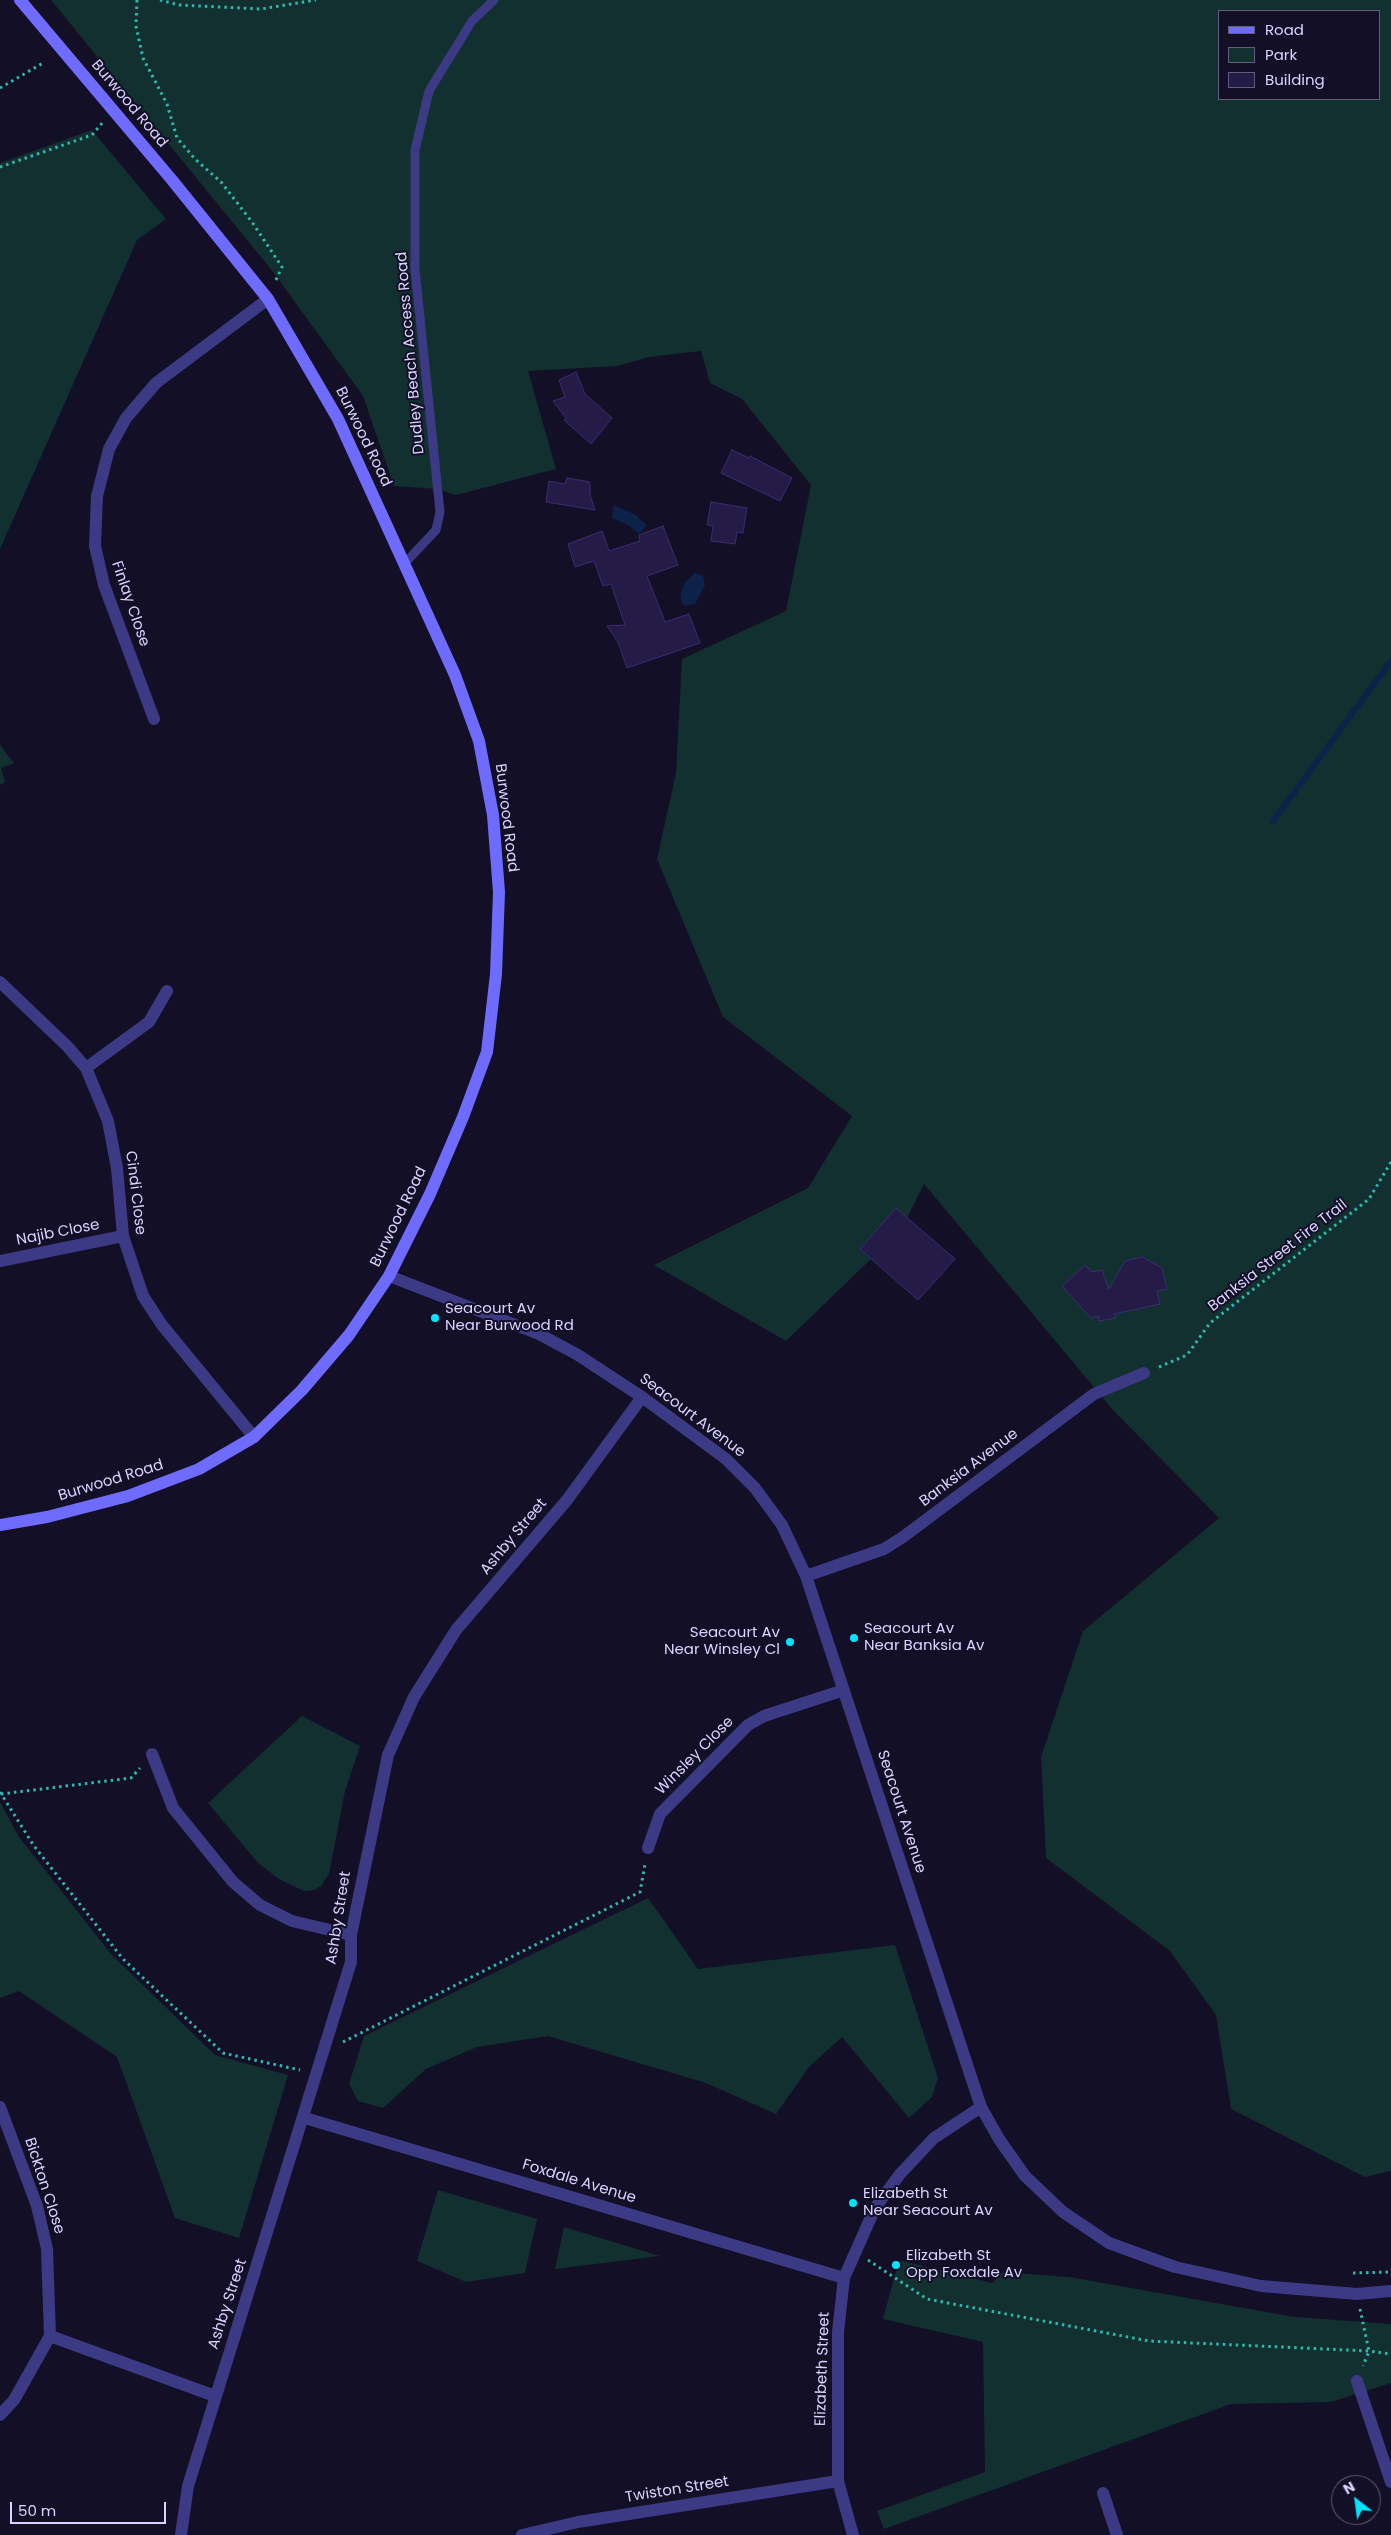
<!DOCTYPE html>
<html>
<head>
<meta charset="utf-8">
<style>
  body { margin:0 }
  #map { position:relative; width:1391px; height:2535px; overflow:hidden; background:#130f26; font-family:Poppins,sans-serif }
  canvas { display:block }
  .legend { position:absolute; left:1218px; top:10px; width:162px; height:90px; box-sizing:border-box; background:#130f26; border:1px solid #625e7d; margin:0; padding:6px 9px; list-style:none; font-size:15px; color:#d9d4ff }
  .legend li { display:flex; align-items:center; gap:10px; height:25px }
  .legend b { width:25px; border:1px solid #625e7d }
  .north { position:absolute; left:1331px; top:2475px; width:50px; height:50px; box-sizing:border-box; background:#130f26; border:1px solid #625e7d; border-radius:50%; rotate:330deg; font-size:14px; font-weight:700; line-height:20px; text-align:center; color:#d9d4ff }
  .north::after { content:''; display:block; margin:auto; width:18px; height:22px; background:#00e5ff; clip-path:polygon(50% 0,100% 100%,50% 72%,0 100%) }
  .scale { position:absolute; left:10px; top:2502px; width:156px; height:22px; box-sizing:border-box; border:2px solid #d9d4ff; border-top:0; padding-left:6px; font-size:15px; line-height:18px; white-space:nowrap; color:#d9d4ff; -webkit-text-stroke:4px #130f26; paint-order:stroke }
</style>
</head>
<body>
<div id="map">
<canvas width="1391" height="2535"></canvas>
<ul class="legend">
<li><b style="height:6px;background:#6f6bff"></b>Road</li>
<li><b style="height:14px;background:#12302f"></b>Park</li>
<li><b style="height:14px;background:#241b47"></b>Building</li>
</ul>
<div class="north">N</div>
<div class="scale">50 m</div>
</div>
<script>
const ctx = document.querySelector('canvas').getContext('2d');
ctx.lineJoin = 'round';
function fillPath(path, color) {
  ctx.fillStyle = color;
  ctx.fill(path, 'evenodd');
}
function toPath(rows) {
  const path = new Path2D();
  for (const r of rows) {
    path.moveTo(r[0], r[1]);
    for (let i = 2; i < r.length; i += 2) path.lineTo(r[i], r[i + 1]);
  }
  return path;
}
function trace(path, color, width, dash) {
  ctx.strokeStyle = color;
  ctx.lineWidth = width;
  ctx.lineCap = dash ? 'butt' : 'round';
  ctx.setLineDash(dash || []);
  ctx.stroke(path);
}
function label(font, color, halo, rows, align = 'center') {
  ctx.font = font + ' Poppins,sans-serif';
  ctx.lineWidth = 4;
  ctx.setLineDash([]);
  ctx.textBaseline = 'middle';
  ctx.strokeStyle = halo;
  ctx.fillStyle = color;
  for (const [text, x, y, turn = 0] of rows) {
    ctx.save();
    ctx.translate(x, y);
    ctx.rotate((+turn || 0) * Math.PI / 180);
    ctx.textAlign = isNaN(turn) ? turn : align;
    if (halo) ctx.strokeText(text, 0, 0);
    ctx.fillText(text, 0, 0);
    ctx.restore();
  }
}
const green = toPath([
  [51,0,1391,0,1391,2171,1365,2177,1231,2109,1216,2015,1170,1951,1046,1858,1041,1757,1083,1631,1219,1518,1113,1410,924,1184,901,1230,786,1341,654,1265,808,1188,852,1116,723,1017,657,859,676,773,682,659,786,611,811,485,742,399,710,383,701,351,649,357,617,366,528,371,556,469,456,495,437,489,394,486,363,396,274,273],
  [1220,11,1380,11,1380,99,1220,99],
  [92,130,166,219,137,240,0,549,0,163],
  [0,745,14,763,1,768,5,782,0,785],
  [302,1716,360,1746,345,1791,329,1874,321,1886,314,1890,304,1891,279,1879,258,1863,208,1803],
  [0,1802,19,1837,111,1954,215,2055,288,2075,239,2238,175,2218,117,2057,19,1991,0,1998],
  [648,1898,698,1969,895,1945,938,2078,932,2097,909,2118,842,2037,809,2067,776,2114,706,2083,548,2036,477,2047,426,2069,383,2108,358,2101,349,2084,364,2036],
  [438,2190,537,2219,525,2273,466,2282,417,2261],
  [564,2227,660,2256,555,2269],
  [899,2260,992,2283,1003,2272,1069,2277,1295,2317,1391,2324,1391,2383,1331,2402,1231,2404,884,2529,877,2511,985,2472,983,2342,883,2319]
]);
const water = toPath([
  [614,505,636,515,647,525,639,534,628,525,612,518],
  [695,573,703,576,705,585,695,604,685,606,681,602,681,591,685,582]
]);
const stream = toPath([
  [1273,821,1391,661]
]);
const building = toPath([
  [576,372,585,394,612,418,591,444,564,420,566,418,553,401,565,397,559,380,576,372],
  [732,450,749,458,750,456,792,478,780,501,721,473,732,450],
  [567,478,590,482,590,495,595,510,546,502,549,481,565,484,567,478],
  [711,502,747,508,743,533,737,532,735,544,711,541,713,526,707,525,711,502],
  [663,526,678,565,647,576,665,622,689,614,700,643,627,668,618,642,607,626,625,625,611,584,603,586,594,561,575,567,568,544,602,531,609,551,640,541,639,535,663,526],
  [896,1208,955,1259,918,1300,860,1249,896,1208],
  [1142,1257,1162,1268,1167,1289,1157,1291,1160,1304,1114,1314,1116,1318,1099,1321,1099,1316,1091,1318,1062,1286,1085,1265,1092,1272,1102,1270,1109,1289,1125,1261,1142,1257]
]);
const path = toPath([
  [137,0,136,26,143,58,167,104,177,138,195,159,221,182,252,222,282,267,275,282],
  [160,0,179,5,261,9,316,0],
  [0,88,43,63],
  [0,167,92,135,103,122],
  [1159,1367,1187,1355,1210,1323,1369,1199,1391,1162],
  [0,1792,34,1846,123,1959,223,2053,300,2070],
  [1,1794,131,1778,140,1768],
  [343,2042,640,1892,645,1864],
  [868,2260,927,2299,1149,2341,1369,2351,1391,2354],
  [1353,2273,1391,2272],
  [1360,2309,1369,2351,1363,2366]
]);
const lane = toPath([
  [404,564,436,530,440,512,415,269,415,150,429,91,472,21,494,0]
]);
const street = toPath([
  [154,719,104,585,95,546,97,496,109,449,126,418,156,383,268,299],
  [0,982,68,1047,86,1068,108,1121,117,1168,123,1236,143,1296,162,1325,254,1437],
  [86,1068,149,1022,167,991],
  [0,1261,123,1236],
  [389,1276,539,1334,578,1355,642,1397,726,1459,755,1488,782,1525,806,1576,981,2107,999,2139,1025,2176,1063,2212,1109,2243,1175,2267,1261,2286,1357,2294,1391,2291],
  [806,1576,884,1549,903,1537,1094,1394,1144,1373],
  [152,1754,173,1808,233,1882,260,1905,292,1921,351,1935],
  [648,1848,660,1814,748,1725,764,1716,844,1690],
  [0,2107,37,2206,47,2249,50,2336,14,2400,0,2415],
  [305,2118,844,2278],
  [50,2336,215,2396],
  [1357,2381,1391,2482],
  [1103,2493,1117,2535],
  [181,2535,188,2486,351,1962,351,1935,388,1755,414,1697,456,1630,567,1500,642,1397],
  [522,2535,578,2522,838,2481],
  [853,2535,838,2481,838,2332,844,2278,875,2208,900,2174,934,2138,981,2107]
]);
const secondary = toPath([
  [0,1525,47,1517,128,1496,199,1469,254,1437,302,1390,349,1335,389,1276,430,1194,463,1117,487,1052,496,974,499,892,493,815,479,741,455,675,338,419,268,299,172,180,20,0]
]);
const markers = [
  [435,1318,5,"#00e5ff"],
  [854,1638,5,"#00e5ff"],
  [790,1642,5,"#00e5ff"],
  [853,2203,5,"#00e5ff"],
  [896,2265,5,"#00e5ff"]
];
const streetNames = [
  ["Burwood Road",129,104,50],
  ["Dudley Beach Access Road",411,353,-95],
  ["Burwood Road",363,437,64],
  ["Finlay Close",130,604,71],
  ["Burwood Road",506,818,83],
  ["Cindi Close",135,1193,83],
  ["Burwood Road",399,1217,-64],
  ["Najib Close",58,1233,-11],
  ["Banksia Street Fire Trail",1278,1256,-38],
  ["Seacourt Avenue",692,1416,37],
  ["Banksia Avenue",969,1468,-37],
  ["Burwood Road",111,1481,-17],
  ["Ashby Street",514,1537,-50],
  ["Winsley Close",695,1756,-45],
  ["Seacourt Avenue",901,1812,72],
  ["Ashby Street",339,1918,-81],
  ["Foxdale Avenue",579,2182,17],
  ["Bickton Close",44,2186,72],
  ["Ashby Street",228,2304,-72],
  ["Elizabeth Street",823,2369,-88],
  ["Twiston Street",677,2490,-9]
];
const poiNames = [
  ["Seacourt Av",445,1309],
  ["Near Burwood Rd",445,1326],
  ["Seacourt Av",864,1629],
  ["Near Banksia Av",864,1646],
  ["Seacourt Av",780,1633,"right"],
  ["Near Winsley Cl",780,1650,"right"],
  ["Elizabeth St",863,2194],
  ["Near Seacourt Av",863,2211],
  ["Elizabeth St",906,2256],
  ["Opp Foxdale Av",906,2273]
];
fillPath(green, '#12302f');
fillPath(water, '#0c2248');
trace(stream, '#0c2248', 6);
fillPath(building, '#241b47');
trace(building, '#3b2d73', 1);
trace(path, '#2fb8b0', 3, [2.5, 4]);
trace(lane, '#3d3a85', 9);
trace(street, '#3d3a85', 12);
trace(secondary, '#6f6bff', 12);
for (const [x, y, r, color] of markers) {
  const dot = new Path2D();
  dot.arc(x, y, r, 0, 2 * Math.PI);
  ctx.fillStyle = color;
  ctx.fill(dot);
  trace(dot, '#130f26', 2);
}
label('15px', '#d9d4ff', '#130f26', streetNames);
label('15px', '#d9d4ff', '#130f26', poiNames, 'left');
</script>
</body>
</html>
